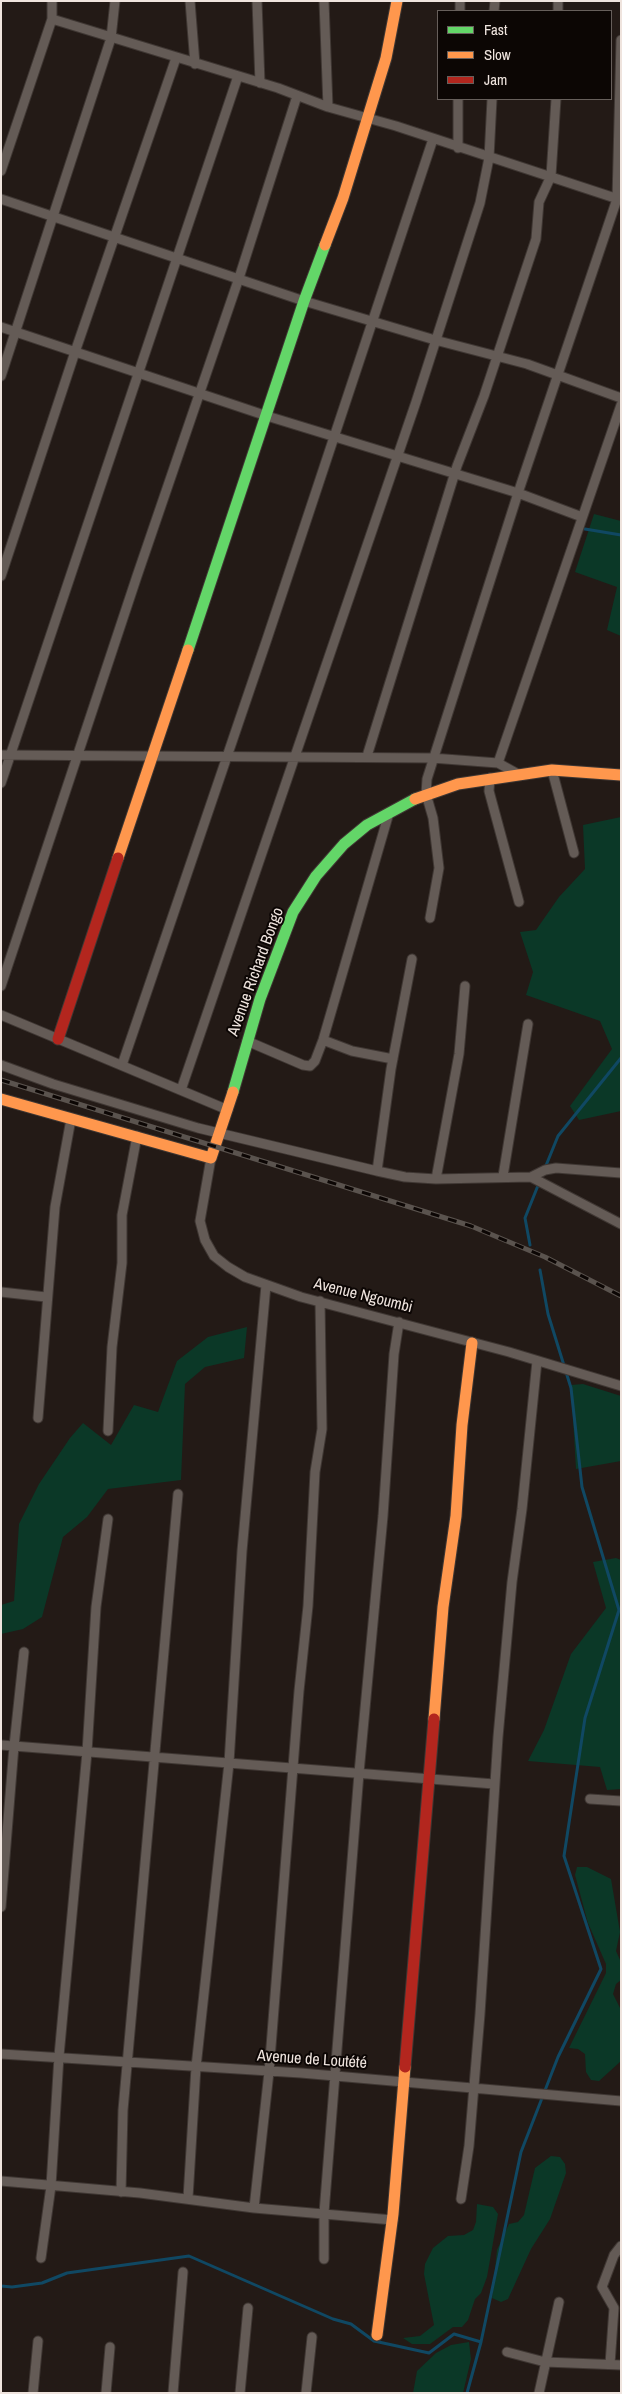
<!DOCTYPE html>
<html>
<head>
<meta charset="utf-8">
<style>
  body { margin:0 }
  #map { position:relative; width:622px; height:2394px; overflow:hidden; background:#231a16; font-family:"Archivo Narrow",sans-serif }
  canvas { display:block }
  .frame { position:absolute; inset:0; border:2px solid #efe4de; pointer-events:none }
  .legend { position:absolute; left:437px; top:10px; width:175px; height:90px; box-sizing:border-box; background:#0c0604; border:1px solid #675f5b; margin:0; padding:6px 9px; list-style:none; font-size:15px; color:#efe4de }
  .legend li { display:flex; align-items:center; gap:10px; height:25px }
  .legend b { width:25px; border:1px solid #675f5b }
</style>
</head>
<body>
<div id="map">
<canvas width="622" height="2394"></canvas>
<div class="frame"></div>
<ul class="legend">
<li><b style="height:6px;background:#63d668"></b>Fast</li>
<li><b style="height:6px;background:#ff974d"></b>Slow</li>
<li><b style="height:6px;background:#b3261e"></b>Jam</li>
</ul>
</div>
<script>
const ctx = document.querySelector('canvas').getContext('2d');
ctx.lineJoin = 'round';
function fillPath(path, color) {
  ctx.fillStyle = color;
  ctx.fill(path, 'evenodd');
}
function toPath(rows) {
  const path = new Path2D();
  for (const r of rows) {
    path.moveTo(r[0], r[1]);
    for (let i = 2; i < r.length; i += 2) path.lineTo(r[i], r[i + 1]);
  }
  return path;
}
function trace(path, color, width, dash) {
  ctx.strokeStyle = color;
  ctx.lineWidth = width;
  ctx.lineCap = dash ? 'butt' : 'round';
  ctx.setLineDash(dash || []);
  ctx.stroke(path);
}
function label(font, color, halo, rows, align = 'center') {
  ctx.font = font + ' "Archivo Narrow",sans-serif';
  ctx.lineWidth = 4;
  ctx.setLineDash([]);
  ctx.textBaseline = 'middle';
  ctx.strokeStyle = halo;
  ctx.fillStyle = color;
  for (const [text, x, y, turn = 0] of rows) {
    ctx.save();
    ctx.translate(x, y);
    ctx.rotate((+turn || 0) * Math.PI / 180);
    ctx.textAlign = isNaN(turn) ? turn : align;
    if (halo) ctx.strokeText(text, 0, 0);
    ctx.fillText(text, 0, 0);
    ctx.restore();
  }
}
const green = toPath([
  [594,514,621,521,621,636,607,630,617,587,575,572],
  [621,817,621,1111,579,1120,570,1106,612,1049,600,1021,526,995,533,972,520,932,536,930,559,897,585,869,583,825],
  [247,1327,244,1358,205,1367,185,1384,181,1480,108,1489,87,1517,63,1537,42,1617,23,1629,1,1634,1,1605,14,1601,19,1524,39,1484,70,1438,83,1423,111,1445,134,1405,158,1412,177,1361,208,1337],
  [583,1384,621,1396,621,1461,576,1469,571,1385],
  [616,1558,621,1560,621,1789,607,1790,600,1767,528,1761,544,1730,571,1654,606,1608,593,1562],
  [577,1867,587,1867,611,1879,620,1932,616,1951,621,1962,621,1980,616,1984,613,1994,621,2010,621,2061,599,2081,591,2080,586,2072,585,2054,578,2049,569,2048,606,1973,606,1964,588,1923,575,1875],
  [551,2156,560,2157,565,2164,566,2173,550,2219,531,2249,508,2299,501,2302,492,2298,497,2250,509,2224,518,2222,524,2215,535,2168],
  [477,2204,493,2207,498,2214,487,2277,481,2293,475,2299,468,2320,462,2327,453,2327,430,2344,412,2344,403,2338,420,2336,434,2325,424,2274,425,2264,433,2248,448,2236,464,2235,473,2230,476,2222],
  [469,2342,471,2359,463,2393,413,2393,417,2371,436,2353,451,2345]
]);
const stream = toPath([
  [585,529,621,535],
  [545,1168,558,1136,621,1058],
  [530,1245,525,1218,543,1173],
  [1,2286,12,2287,42,2283,67,2273,189,2256,333,2319,351,2324,374,2341,429,2353,454,2334,481,2342],
  [467,2393,481,2342,521,2152,558,2057,601,1969,564,1856,585,1718,619,1610,582,1487,571,1388,548,1314,540,1270]
]);
const street = toPath([
  [190,1,195,64],
  [257,1,260,83],
  [324,1,328,107],
  [460,11,460,1],
  [494,11,495,1],
  [558,11,558,1],
  [52,19,278,88,328,107,396,126,621,200],
  [458,148,458,99],
  [1,171,52,19,52,1],
  [1,199,304,301,435,340,527,364,621,398],
  [1,327,267,416,518,493,582,517],
  [1,376,111,38,115,1],
  [1,576,75,352,176,58],
  [1,755,432,758,498,763,518,774],
  [367,756,457,466,484,396,536,239,539,202,551,176,556,99],
  [498,763,621,405],
  [552,770,574,853],
  [490,778,489,791,519,902],
  [1,783,238,76],
  [430,918,439,868,433,818,426,794,427,779,518,493,617,199,621,40],
  [1,986,137,576,239,278,297,96],
  [1,1015,228,1110],
  [323,1040,352,1051,393,1059],
  [247,1041,303,1065,310,1066,315,1061,323,1040,389,813],
  [1,1065,53,1084,198,1128,377,1171,405,1177,436,1179,531,1177,621,1224],
  [122,1065,267,639,433,139],
  [181,1090,416,402,480,203,489,158,492,99],
  [211,1158,200,1221,205,1240,214,1256,228,1267,245,1277,301,1297,509,1352,621,1386],
  [377,1171,391,1069,412,959],
  [503,1176,528,1024],
  [531,1177,545,1170,556,1168,621,1173],
  [436,1179,459,1054,465,986],
  [1,1292,46,1297],
  [38,1418,55,1207,71,1119],
  [108,1431,112,1347,122,1263,122,1215,137,1136],
  [1,1745,494,1784],
  [590,1799,621,1801],
  [1,1907,14,1746,24,1652],
  [1,2054,301,2073,621,2101],
  [1,2181,140,2193,254,2208,393,2220],
  [121,2192,123,2110,178,1494],
  [188,2198,196,2067,229,1763,242,1551,266,1285],
  [461,2199,469,2146,480,2014,498,1737,512,1582,522,1509,537,1361],
  [254,2208,269,2072,299,1691,308,1606,315,1472,322,1429,320,1301],
  [41,2258,51,2186,59,2056,87,1752,96,1607,108,1519],
  [324,2259,324,2213,359,1773,383,1516,394,1354,399,1322],
  [507,2352,545,2362,621,2365],
  [610,2364,614,2308,602,2287,614,2255,621,2246],
  [33,2393,38,2341],
  [106,2393,110,2347],
  [173,2393,183,2272],
  [240,2393,248,2308],
  [306,2393,312,2337],
  [539,2393,559,2302]
]);
const fast = toPath([
  [188,650,304,301,325,245],
  [233,1092,260,999,293,912,316,876,344,844,367,825,415,799]
]);
const slow = toPath([
  [325,245,343,198,386,58,397,1],
  [415,799,458,784,552,770,621,775],
  [118,858,188,650],
  [1,1099,211,1158,233,1092],
  [434,1719,443,1607,456,1516,462,1425,472,1343],
  [377,2335,393,2214,405,2067]
]);
const jam = toPath([
  [58,1039,118,858],
  [405,2067,434,1719]
]);
const rail = toPath([
  [1,1080,471,1226,545,1257,621,1296]
]);
const streetNames = [
  ["Avenue Richard Bongo",256,972,-70],
  ["Avenue Ngoumbi",363,1296,14],
  ["Avenue de Loutété",312,2060,4]
];
fillPath(green, '#0b3827');
trace(stream, '#104863', 3);
trace(street, '#3f3733', 11);
trace(fast, '#3f3733', 13);
trace(slow, '#3f3733', 13);
trace(jam, '#3f3733', 13);
trace(street, '#645b56', 9);
trace(fast, '#63d668', 11);
trace(slow, '#ff974d', 11);
trace(jam, '#b3261e', 11);
trace(rail, '#5a534e', 5);
trace(rail, '#0c0604', 3, [9]);
label('16px', '#efe4de', '#0c0604', streetNames);
</script>
</body>
</html>
